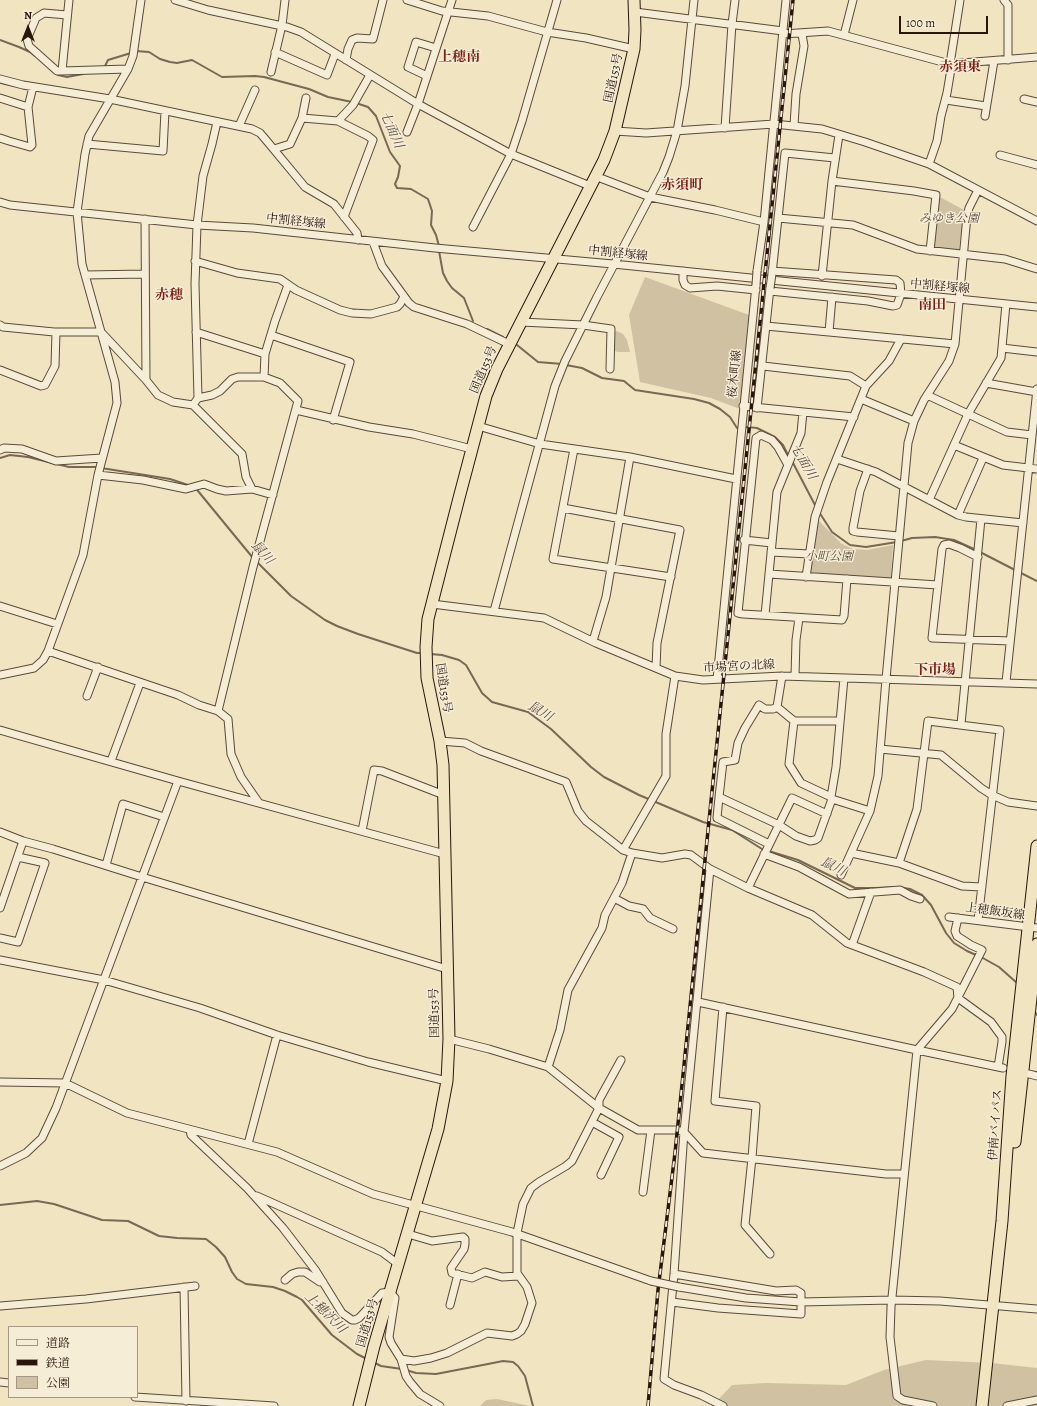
<!DOCTYPE html>
<html>
<head>
<meta charset="utf-8">
<style>
  body { margin:0 }
  #map { position:relative; width:1037px; height:1406px; overflow:hidden; background:#f1e4c1; font-family:Alegreya,"Noto Serif JP",serif }
  canvas { display:block }
  .legend { position:absolute; left:8px; top:1326px; width:130px; height:72px; box-sizing:border-box; background:#f6edd7; border:1px solid #a49786; margin:0; padding:5px 7px; list-style:none; font-size:12px; color:#28160d }
  .legend li { display:flex; align-items:center; gap:8px; height:20px }
  .legend b { width:20px; border:1px solid #a49786 }
  .north { position:absolute; left:8px; top:8px; width:40px; height:40px; -webkit-text-stroke:3px #f6edd7; paint-order:stroke; rotate:0deg; font-size:11px; font-weight:700; line-height:16px; text-align:center; color:#28160d }
  .north::after { content:''; display:block; margin:auto; width:14px; height:18px; background:#28160d; clip-path:polygon(50% 0,100% 100%,50% 72%,0 100%) }
  .scale { position:absolute; left:899px; top:16px; width:89px; height:18px; box-sizing:border-box; border:2px solid #28160d; border-top:0; padding-left:5px; font-size:12px; line-height:14px; white-space:nowrap; color:#28160d; -webkit-text-stroke:3px #f6edd7; paint-order:stroke }
</style>
</head>
<body>
<div id="map">
<canvas width="1037" height="1406"></canvas>
<ul class="legend">
<li><b style="height:5px;background:#f6edd7"></b>道路</li>
<li><b style="height:5px;background:#28160d"></b>鉄道</li>
<li><b style="height:11px;background:#cfc1a2"></b>公園</li>
</ul>
<div class="north">N</div>
<div class="scale">100 m</div>
</div>
<script>
const ctx = document.querySelector('canvas').getContext('2d');
ctx.lineJoin = 'round';
function fillPath(path, color) {
  ctx.fillStyle = color;
  ctx.fill(path, 'evenodd');
}
function toPath(rows) {
  const path = new Path2D();
  for (const r of rows) {
    path.moveTo(r[0], r[1]);
    for (let i = 2; i < r.length; i += 2) path.lineTo(r[i], r[i + 1]);
  }
  return path;
}
function trace(path, color, width, dash) {
  ctx.strokeStyle = color;
  ctx.lineWidth = width;
  ctx.lineCap = dash ? 'butt' : 'round';
  ctx.setLineDash(dash || []);
  ctx.stroke(path);
}
function label(font, color, halo, rows, align = 'center') {
  ctx.font = font + ' Alegreya,"Noto Serif JP",serif';
  ctx.lineWidth = 3;
  ctx.setLineDash([]);
  ctx.textBaseline = 'middle';
  ctx.strokeStyle = halo;
  ctx.fillStyle = color;
  for (const [text, x, y, turn = 0] of rows) {
    ctx.save();
    ctx.translate(x, y);
    ctx.rotate((+turn || 0) * Math.PI / 180);
    ctx.textAlign = isNaN(turn) ? turn : align;
    if (halo) ctx.strokeText(text, 0, 0);
    ctx.fillText(text, 0, 0);
    ctx.restore();
  }
}
const green = toPath([
  [938,196,964,210,959,249,957,251,935,249,933,246],
  [645,277,749,315,740,409,711,398,640,382,629,315],
  [617,331,623,334,627,340,630,352,618,352,615,351,615,332],
  [817,519,842,544,853,549,867,550,893,545,891,578,889,579,812,575,809,572],
  [926,1360,992,1363,1037,1368,1037,1406,718,1406,714,1404,732,1385,766,1383,846,1385,884,1370],
  [497,1399,530,1406,480,1406,486,1400]
]);
const stream = toPath([
  [0,40,19,47,30,52,35,56],
  [136,51,149,52,160,59,170,62,177,63,192,60,222,77,255,76,264,77,309,89,328,97,352,102],
  [104,68,108,60,131,53],
  [55,73,58,75,67,77,83,74],
  [356,103,368,107,376,116,390,152,400,166,398,177,395,184,397,188,411,189,428,199,432,211,431,225,436,235,439,246],
  [439,251,443,273,447,281,452,288,464,298,473,321],
  [487,329,503,337],
  [517,345,538,362,562,364],
  [566,365,582,368,602,378,624,381,635,390,694,399,709,403,720,409,730,417,737,428,747,427,757,428,775,437,783,445,789,457],
  [0,458,10,455,28,457,69,467,95,467,170,479,191,486],
  [792,461,816,507],
  [195,488,198,491,253,558],
  [819,512,832,532,850,545,866,547,897,542],
  [901,541,912,538,935,537,954,540,976,550],
  [980,552,1015,570],
  [256,561,291,596,325,620,337,626,358,634,417,653,422,653],
  [1019,572,1037,581],
  [430,654,442,655,459,660,466,665,482,693,492,702,528,712,551,729,591,767,604,777,639,795,703,822,732,830,762,849,798,860,855,888,875,888,898,887,910,889,922,895,931,905,946,933,954,943,967,951,976,955],
  [981,957,999,967,1017,983],
  [1034,1011,1037,1015],
  [0,1205,37,1201,54,1204,102,1220,128,1221,159,1236,177,1238,206,1239,216,1247,225,1257,232,1272,237,1279,246,1284,273,1287,285,1291,297,1297,302,1300,332,1335,357,1354,367,1359],
  [373,1362,381,1366,402,1369],
  [406,1370,416,1373,436,1374,488,1364,503,1361,513,1362,518,1366,525,1376,533,1406]
]);
const minor = toPath([
  [69,0,62,71,128,69],
  [175,0,208,10,287,27,301,32,418,104,511,154,590,186],
  [407,0,442,11,488,16,547,32,586,38,634,49],
  [1004,0,1008,5,1008,60],
  [635,12,783,31],
  [783,34,828,31,950,64,1037,57],
  [844,35,853,0],
  [275,52,327,75,335,54],
  [346,60,348,49,352,40,357,38,373,39,383,0],
  [62,71,57,71,29,46,27,39,36,18,44,13,67,15],
  [271,72,282,25,285,0],
  [427,76,408,67,416,42,436,48],
  [0,79,23,85,110,99,252,129,260,133,266,140,305,187,334,204,357,233,358,240],
  [0,98,28,107,32,145,30,147,9,141,0,138],
  [1024,99,1037,102],
  [946,100,986,106],
  [28,107,33,87],
  [985,116,994,61],
  [302,118,306,98],
  [338,121,368,136,373,140,344,217],
  [794,125,796,94,804,46,802,34],
  [239,126,255,90],
  [725,128,732,24,735,0],
  [615,131,646,133,774,124,822,129,865,142,929,164,1037,221],
  [407,132,418,104,452,0],
  [87,144,163,151,165,111],
  [274,149,290,144,302,118,338,121,353,105,370,75],
  [1000,155,1037,165],
  [929,164,937,141,941,116,947,93,951,69,950,64,960,0],
  [595,176,650,197,715,210,764,222],
  [832,181,914,191,936,195,930,251],
  [0,202,10,205,197,225,253,228,435,248,613,264,1037,307],
  [778,218,853,225,917,249,1005,259,1037,269],
  [145,219,146,380],
  [473,227,511,154,522,121,557,0],
  [373,242,382,266,409,303,414,307,467,324,509,344],
  [195,261,237,273,280,279,296,290,340,310,352,313,371,314,397,307,400,304,404,297],
  [683,271,683,280,685,285,690,288,717,286,756,290],
  [757,271,764,222,786,0],
  [772,274,785,153,835,158],
  [85,275,145,274],
  [822,276,832,181,839,135],
  [770,291,868,301,893,306,897,305,901,294,900,283,896,280,772,271],
  [521,322,583,325,611,329,610,369],
  [0,325,3,327,54,332,101,332,146,380,158,395,173,402,193,405,198,398,195,284,197,225,203,176,212,144,217,122],
  [766,326,955,344],
  [196,332,265,354],
  [829,332,832,297],
  [271,335,350,362,333,420],
  [1002,348,1037,352],
  [763,366,850,376,866,386],
  [0,370,41,386,45,385,55,366,56,332],
  [264,377,265,354,275,321,288,285],
  [986,383,1037,392],
  [927,395,1007,432,1032,435],
  [198,398,212,395,220,391,232,379,238,377,264,377,280,383,298,401,253,567,218,711],
  [861,399,914,421],
  [193,405,242,454,246,477,252,489],
  [743,406,854,417],
  [757,408,770,288],
  [296,410,369,427,413,434,472,449],
  [478,426,540,444,630,457,736,479],
  [954,445,1003,465,1037,469],
  [574,449,553,559,671,577],
  [0,450,4,448,22,449,56,461,102,458],
  [837,459,876,472,958,515,966,517,1023,523],
  [788,465,778,447,772,440,761,435,756,438,738,613,743,614,842,620,844,616,847,579],
  [868,469,860,491,853,528,853,531,857,532,899,536],
  [98,475,143,480,186,489,204,484,217,489,226,491,252,489,273,495],
  [929,500,968,414,1001,358,1006,304],
  [563,508,680,530,657,643,656,668],
  [958,515,983,458],
  [744,540,772,543],
  [771,552,809,554],
  [978,557,960,548,949,544,944,545,942,549,932,638,1010,641],
  [769,574,938,585],
  [806,577,815,517,827,482,866,386,889,361,901,339],
  [432,604,544,618,596,643,675,676,703,680,782,676,1037,684],
  [0,606,57,624],
  [494,611,555,386,565,361,597,297,663,172,669,157,677,131,685,86,694,0],
  [765,615,777,492,801,433,803,412],
  [593,641,606,597,630,457],
  [48,651,178,695,199,705,218,711,228,719,231,754,241,777,259,803],
  [0,675,34,668,43,660,48,651,83,555,98,475,117,403,115,382,82,264,77,212,85,154,89,136,128,69,133,56,141,0],
  [782,676,777,707,773,709,765,709,759,705,745,728,738,743,735,760,723,762,719,797,779,825,796,836,810,841,815,840,818,838,832,799,831,797,836,767,844,678],
  [795,676,796,640,799,618],
  [717,679,756,285],
  [1006,682,1037,389],
  [87,696,98,667],
  [777,707,794,721],
  [961,724,981,519],
  [0,730,178,781,441,853,445,853],
  [440,741,465,743,481,751,566,782,578,811,586,821,623,850,632,853,662,858,685,854,691,855,710,869,748,888,812,915,847,943,924,972,957,987,958,998,991,1022,1002,1037,1002,1042,998,1067],
  [880,749,941,755,981,788,992,795,1008,802,1037,806],
  [111,761,140,683],
  [719,797,717,818,769,844],
  [831,797,801,783,789,764,794,721,840,721],
  [832,799,870,811],
  [362,831,374,770,382,771,444,795],
  [0,832,23,841,53,849,142,877,447,969],
  [623,850,666,776,666,734,675,676],
  [851,853,899,863,962,886,982,887],
  [764,854,799,867,849,894,900,890,911,896,920,899],
  [899,863,917,809,928,721,1000,730,978,920],
  [106,865,123,804,164,817],
  [710,869,684,1132,674,1274,664,1379,674,1385,701,1395,723,1406],
  [841,875,870,811,878,776,886,679,908,443,914,421,924,400,949,361,955,344,967,216,969,208,978,190],
  [748,888,792,798,827,814],
  [614,898,629,906,643,909,650,918,673,929],
  [0,908,23,841],
  [949,917,1037,928],
  [0,938,18,942,45,863,18,857],
  [852,945,871,892],
  [0,960,104,980,200,1008,277,1035,368,1062,447,1081],
  [698,1002,917,1050,952,1009,982,950,971,945,957,936,955,931,958,918],
  [723,1007,715,1101,756,1106,752,1158,745,1225,770,1254],
  [449,1039,489,1049,548,1067,599,1108,638,1130,677,1130,684,1132,703,1153,886,1174,904,1174],
  [548,1067,560,1030,568,990,602,928,605,915,622,883,632,853],
  [1029,1074,1037,1076],
  [0,1082,65,1083,127,1113,277,1152,373,1194,512,1232,651,1281],
  [592,1122,619,1137,601,1175],
  [190,1130,191,1135,247,1188,283,1228,316,1271,342,1313,352,1320,355,1320,359,1318,382,1293,390,1292,395,1298,389,1337,391,1343,401,1359,406,1376,410,1382,420,1394,440,1406],
  [248,1144,277,1035],
  [0,1166,26,1153,42,1138,56,1108,178,781],
  [643,1192,651,1130],
  [257,1196,382,1252,398,1264],
  [408,1234,432,1241,463,1237,465,1239,465,1244,464,1249,451,1268,452,1273,472,1278,485,1272,502,1277,518,1276],
  [285,1280,292,1274,298,1272,305,1272,320,1282,323,1282],
  [184,1287,186,1401],
  [679,1287,746,1298,801,1302,892,1300,940,1301,1037,1309],
  [672,1302,718,1308,801,1314,801,1293,796,1290,776,1291,674,1274],
  [450,1305,458,1274],
  [0,1306,86,1299,195,1286],
  [401,1359,414,1361,431,1358,447,1353,487,1333,512,1336,517,1334,521,1331,525,1324,532,1303,527,1287,517,1273,517,1233,523,1204,531,1188,539,1182,566,1166,572,1161,599,1108,599,1100,621,1060],
  [0,1382,9,1383],
  [135,1397,274,1406],
  [933,1406,903,1400,897,1396,890,1337,891,1307,917,1050,1003,1068],
  [1007,1406,1037,1400]
]);
const highway = toPath([
  [1015,1142,1037,944],
  [359,1406,374,1346,438,1129,447,1081,449,1039,443,765,440,741,427,678,426,647,428,619,459,498,486,396,497,369,604,160,615,131,634,49,635,30,634,0],
  [982,1406,1002,1221,1012,1076,1037,846]
]);
const rail = toPath([
  [648,1406,658,1290,675,1153,793,0]
]);
const minorBridge = toPath([
  [756,285,757,271],
  [770,288,772,274],
  [651,1281,679,1287]
]);
const streetNames = [
  ["国道153号",614,78,-78],
  ["中割経塚線",296,222,6],
  ["中割経塚線",618,254,6],
  ["中割経塚線",940,287,5],
  ["国道153号",484,370,-67],
  ["桜木町線",735,374,-84],
  ["市場宮の北線",739,667,-3],
  ["国道153号",443,688,81],
  ["上穂飯坂線",995,912,8],
  ["国道153号",435,1013,-91],
  ["伊南バイパス",996,1125,-86],
  ["国道153号",368,1323,-74]
];
const parkNames = [
  ["みゆき公園",949,219],
  ["小町公園",829,557]
];
const waterNames = [
  ["七面川",391,130,66],
  ["七面川",803,462,60],
  ["鼠川",262,553,48],
  ["鼠川",540,712,31],
  ["鼠川",833,867,26],
  ["上穂沢川",325,1313,45]
];
const quarterNames = [
  ["上穂南",459,58],
  ["赤須東",960,68],
  ["赤須町",682,186],
  ["赤穂",169,296],
  ["南田",932,306],
  ["下市場",935,671]
];
fillPath(green, '#cfc1a2');
trace(stream, '#786854', 2);
trace(minor, '#5a4a3a', 9);
trace(highway, '#28160d', 13);
trace(minor, '#f6edd7', 7);
trace(highway, '#f1e4c1', 11);
trace(rail, '#28160d', 3.5);
trace(rail, '#f6edd7', 2, [6]);
trace(minorBridge, '#5a4a3a', 9, []);
trace(minorBridge, '#f6edd7', 7);
label('12px', '#28160d', '#f6edd7', streetNames);
label('italic 12px', '#5a493a', '#f6edd7', parkNames);
label('italic 13px', '#5d4c3d', '#f6edd7', waterNames);
label('bold 14px', '#7a1f14', '#f6edd7', quarterNames);
</script>
</body>
</html>
